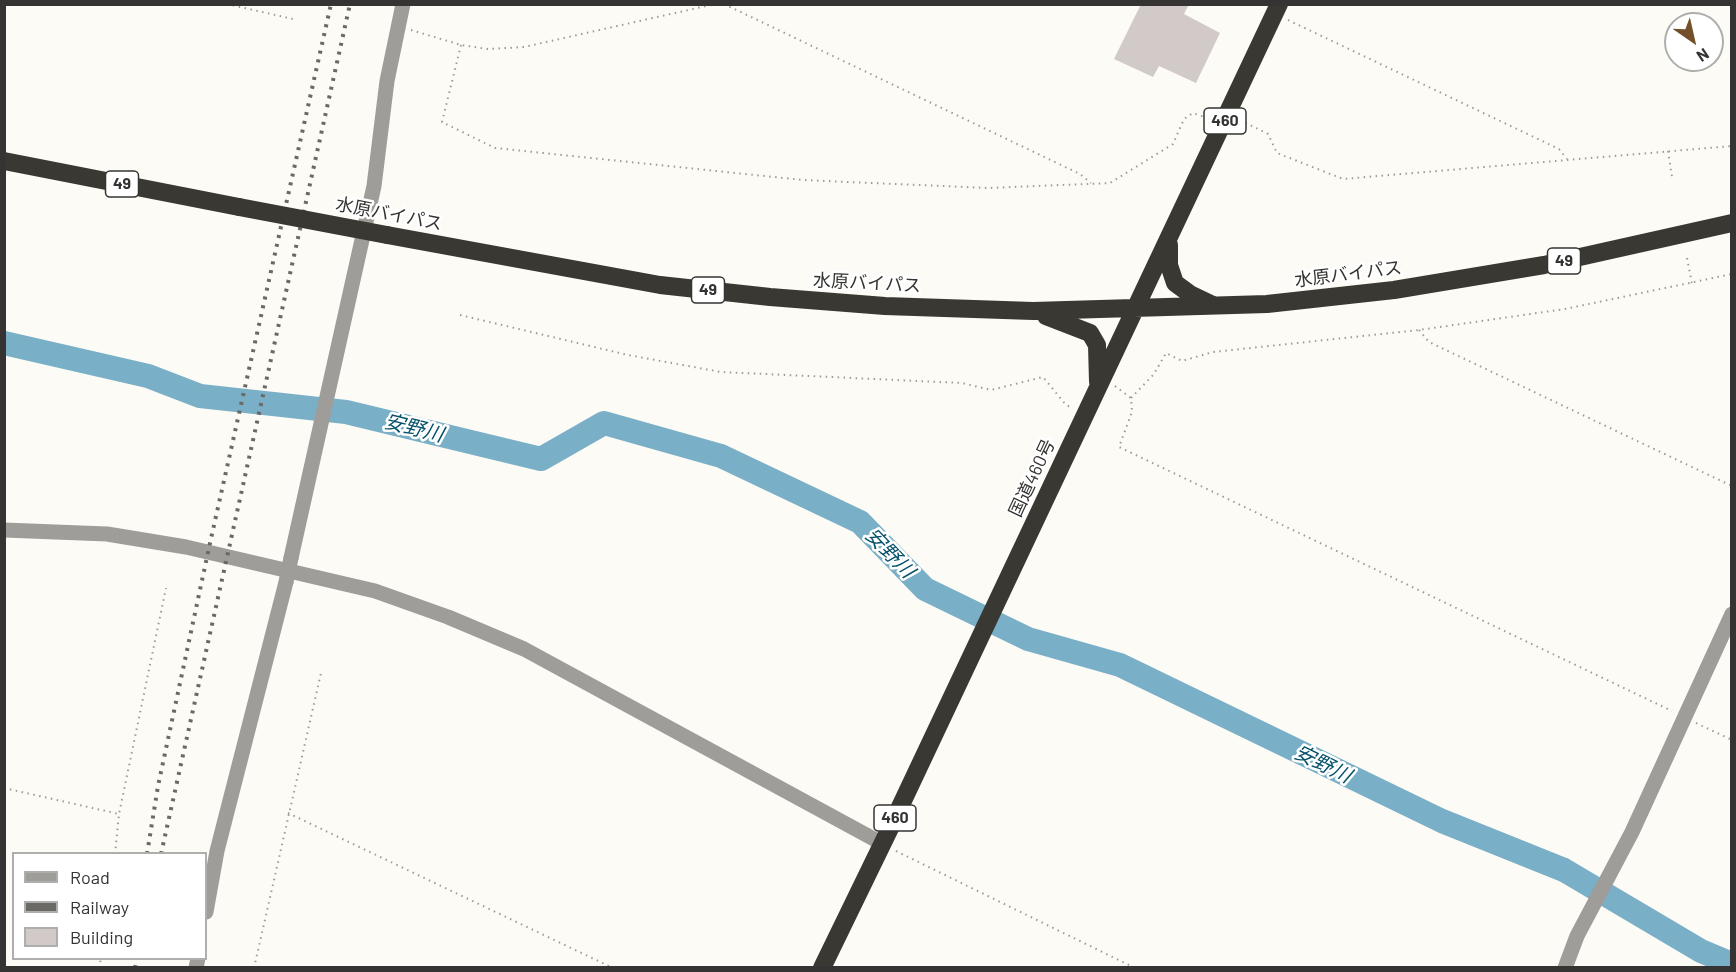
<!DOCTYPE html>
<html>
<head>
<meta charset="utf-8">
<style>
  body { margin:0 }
  #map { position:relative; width:1736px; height:972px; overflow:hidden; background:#fdfbf5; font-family:Barlow,sans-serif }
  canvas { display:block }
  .frame { position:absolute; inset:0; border:6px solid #353432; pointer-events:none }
  .legend { position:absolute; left:12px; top:852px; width:195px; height:108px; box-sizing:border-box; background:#fff; border:2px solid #aeaead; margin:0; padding:8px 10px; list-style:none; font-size:18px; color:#353432 }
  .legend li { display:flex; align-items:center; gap:12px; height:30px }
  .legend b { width:30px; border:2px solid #aeaead }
  .north { position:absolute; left:1664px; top:12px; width:60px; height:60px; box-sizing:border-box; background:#fff; border:2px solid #aeaead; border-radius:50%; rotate:146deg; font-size:16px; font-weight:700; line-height:24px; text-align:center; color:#353432 }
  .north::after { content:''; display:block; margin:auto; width:21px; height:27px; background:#735029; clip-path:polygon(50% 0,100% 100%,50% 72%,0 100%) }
</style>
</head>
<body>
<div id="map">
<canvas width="1736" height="972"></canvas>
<div class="frame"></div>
<ul class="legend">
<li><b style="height:8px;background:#9e9d9a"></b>Road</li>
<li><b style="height:8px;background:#6b6966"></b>Railway</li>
<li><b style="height:16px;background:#d1cac8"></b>Building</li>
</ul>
<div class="north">N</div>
</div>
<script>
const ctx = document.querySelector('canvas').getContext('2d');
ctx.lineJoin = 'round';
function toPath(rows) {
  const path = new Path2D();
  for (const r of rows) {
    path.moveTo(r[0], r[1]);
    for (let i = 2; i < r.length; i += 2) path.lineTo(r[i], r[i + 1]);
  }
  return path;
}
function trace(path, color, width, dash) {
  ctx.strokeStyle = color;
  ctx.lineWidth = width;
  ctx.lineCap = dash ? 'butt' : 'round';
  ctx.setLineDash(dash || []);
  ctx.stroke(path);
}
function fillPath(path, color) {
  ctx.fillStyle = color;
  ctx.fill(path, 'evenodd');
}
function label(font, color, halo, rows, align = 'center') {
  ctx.font = font + ' Barlow,"Noto Sans JP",sans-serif';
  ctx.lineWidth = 5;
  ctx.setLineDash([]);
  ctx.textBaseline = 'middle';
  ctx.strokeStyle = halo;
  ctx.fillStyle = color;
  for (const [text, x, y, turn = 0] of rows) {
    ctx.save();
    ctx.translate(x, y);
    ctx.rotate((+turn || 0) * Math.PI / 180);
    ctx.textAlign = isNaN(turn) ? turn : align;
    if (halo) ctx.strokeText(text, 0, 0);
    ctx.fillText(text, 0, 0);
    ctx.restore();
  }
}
const river = toPath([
  [4,343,148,376,200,396,346,412,541,459,604,423,721,456,860,522,925,589,1028,639,1120,665,1442,821,1564,870,1701,951,1732,964]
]);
const building = toPath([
  [1141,4,1189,4,1184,14,1220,33,1196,83,1159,66,1153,77,1114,59]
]);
const path = toPath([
  [227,4,293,19],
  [724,4,1080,174,1091,183],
  [1288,20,1559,149,1567,159],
  [411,30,461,45,488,49,524,47,715,4],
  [461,45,442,122,495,148,803,180,988,188,1110,183,1173,144,1184,119,1193,113,1207,118],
  [1240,120,1268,134,1277,153,1343,179,1732,146],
  [1668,151,1672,177],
  [1687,258,1692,284],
  [460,315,628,355,721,372,962,383,991,390,1043,377,1066,405,1073,408],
  [1419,330,1429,342,1732,486],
  [1115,386,1131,398,1132,412,1119,447,1672,711],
  [1131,398,1154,374,1166,353,1182,361,1213,352,1419,330,1565,309,1732,274],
  [1696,723,1732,740],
  [4,788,119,814],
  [288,813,613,968],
  [896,851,1135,968],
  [115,854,119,814,166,588],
  [99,968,101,958],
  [254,968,321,673]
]);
const minor = toPath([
  [4,530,107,534,186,547,375,591,448,617,524,649,883,844],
  [291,558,374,186,387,81,403,4],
  [206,912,217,851,286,582],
  [196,968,198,958],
  [1565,968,1577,936,1632,832,1732,614]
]);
const highway = toPath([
  [4,161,239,207],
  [387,235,660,285,770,297,885,306,1033,311,1267,304,1394,290,1544,265,1732,223],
  [1169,245,1169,265,1175,283,1190,294,1213,305],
  [1046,316,1090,333,1097,345,1098,382],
  [822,968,892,824,1279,4]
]);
const rail = toPath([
  [147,854,158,786,210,543,331,4],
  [161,854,350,4],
  [135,968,137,958]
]);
const minorBridge = toPath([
  [286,582,291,558]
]);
const highwayBridge = toPath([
  [239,207,387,235]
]);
const shields = [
  [1225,121,42],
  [122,184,33],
  [1564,261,33],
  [708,290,33],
  [895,818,42]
];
const shieldNames = [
  ["460",1225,121],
  ["49",122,184],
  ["49",1564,261],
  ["49",708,290],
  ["460",895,818]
];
const streetNames = [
  ["水原バイパス",389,214,11],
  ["水原バイパス",1348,274,-7],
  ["水原バイパス",867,283,3],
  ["国道460号",1032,478,-65]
];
const waterNames = [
  ["安野川",414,428,14],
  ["安野川",890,553,46],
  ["安野川",1323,764,26]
];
trace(river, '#79afc7', 24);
fillPath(building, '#d1cac8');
trace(path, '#9d9b97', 2, [1.5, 4.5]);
trace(minor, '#9e9d9a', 15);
trace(highway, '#3a3833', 18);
trace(rail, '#6b6966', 4, [3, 6]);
trace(minorBridge, '#9e9d9a', 15);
trace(highwayBridge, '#3a3833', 18);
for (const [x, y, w] of shields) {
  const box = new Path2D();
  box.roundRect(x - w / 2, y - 13, w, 26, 4.5);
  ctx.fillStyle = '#fff';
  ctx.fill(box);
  trace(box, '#353432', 1.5);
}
label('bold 16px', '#353432', null, shieldNames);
label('18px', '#353432', '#fff', streetNames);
label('italic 20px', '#06526b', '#fff', waterNames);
</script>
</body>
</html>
